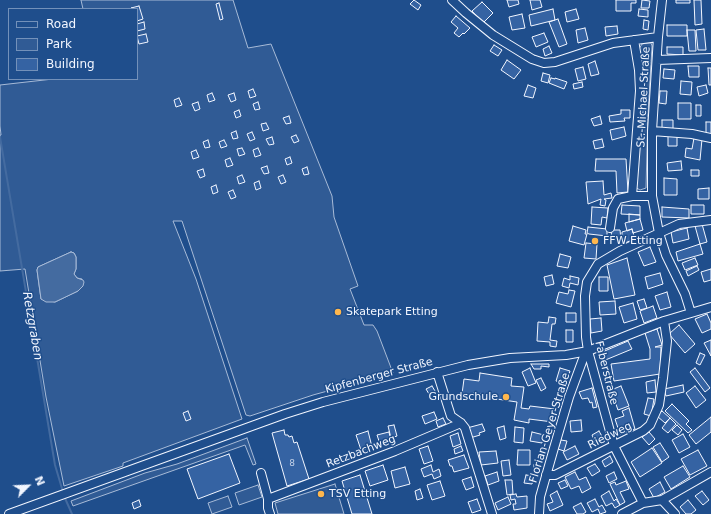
<!DOCTYPE html>
<html>
<head>
<meta charset="utf-8">
<style>
  body { margin:0 }
  #map { position:relative; width:711px; height:514px; overflow:hidden; background:#1f4e8c; font-family:"DejaVu Sans",sans-serif }
  canvas { display:block }
  .legend { position:absolute; left:8px; top:8px; width:130px; height:72px; box-sizing:border-box; background:#1f4e8c; border:1px solid #7391ba; margin:0; padding:5px 7px; list-style:none; font-size:12px; color:#f2f6ff }
  .legend li { display:flex; align-items:center; gap:8px; height:20px }
  .legend b { width:20px; border:1px solid #7391ba }
  .north { position:absolute; left:8px; top:466px; width:40px; height:40px; -webkit-text-stroke:3px #1f4e8c; paint-order:stroke; rotate:66deg; font-size:11px; font-weight:700; line-height:16px; text-align:center; color:#f2f6ff }
  .north::after { content:''; display:block; margin:auto; width:14px; height:18px; background:#f2f6ff; clip-path:polygon(50% 0,100% 100%,50% 72%,0 100%) }
</style>
</head>
<body>
<div id="map">
<canvas width="711" height="514"></canvas>
<ul class="legend">
<li><b style="height:5px;background:#1f4e8c"></b>Road</li>
<li><b style="height:11px;background:#305b95"></b>Park</li>
<li><b style="height:11px;background:#3563a3"></b>Building</li>
</ul>
<div class="north">N</div>
</div>
<script>
const ctx = document.querySelector('canvas').getContext('2d');
ctx.lineJoin = 'round';
function fillPath(path, color) {
  ctx.fillStyle = color;
  ctx.fill(path, 'evenodd');
}
function toPath(rows) {
  const path = new Path2D();
  for (const r of rows) {
    path.moveTo(r[0], r[1]);
    for (let i = 2; i < r.length; i += 2) path.lineTo(r[i], r[i + 1]);
  }
  return path;
}
function trace(path, color, width, dash) {
  ctx.strokeStyle = color;
  ctx.lineWidth = width;
  ctx.lineCap = dash ? 'butt' : 'round';
  ctx.setLineDash(dash || []);
  ctx.stroke(path);
}
function label(font, color, halo, rows, align = 'center') {
  ctx.font = font + ' "DejaVu Sans",sans-serif';
  ctx.lineWidth = 3;
  ctx.setLineDash([]);
  ctx.textBaseline = 'middle';
  ctx.strokeStyle = halo;
  ctx.fillStyle = color;
  for (const [text, x, y, turn = 0] of rows) {
    ctx.save();
    ctx.translate(x, y);
    ctx.rotate((+turn || 0) * Math.PI / 180);
    ctx.textAlign = isNaN(turn) ? turn : align;
    if (halo) ctx.strokeText(text, 0, 0);
    ctx.fillText(text, 0, 0);
    ctx.restore();
  }
}
const green = toPath([
  [81,0,233,0,248,48,271,44,332,196,334,217,358,286,350,289,364,325,373,325,377,331,393,373,313,395,250,416,246,415,182,221,173,221,196,279,242,419,123,463,123,466,64,486,46,397,25,269,0,271,0,135,1,135,0,126,0,85,53,79,137,79,137,9,83,9,81,0],
  [71,252,74,253,76,257,76,269,74,274,77,278,82,279,78,291,55,302,41,299,37,270,38,267,71,252],
  [647,43,651,43,652,46,648,113,646,188,640,190,635,187,639,49,642,44,647,43],
  [247,438,256,464,253,465,245,445,73,506,71,501,145,473,177,464,247,438],
  [335,484,344,514,278,514,275,503,335,484],
  [258,485,262,497,239,505,235,493,258,485],
  [228,496,232,507,212,514,208,503,228,496]
]);
const water = toPath([
  [71,252,74,253,76,257,76,269,74,274,77,278,83,280,84,282,83,286,78,291,55,302,46,302,41,299,37,270,38,267,71,252]
]);
const stream = toPath([
  [0,137,55,465,63,492],
  [64,496,72,514]
]);
const building = toPath([
  [414,0,421,5,418,10,410,4,414,0],
  [507,0,518,0,519,4,509,7,507,0],
  [530,0,540,0,542,7,532,10,530,0],
  [616,0,636,0,636,3,631,3,631,11,616,11,616,0],
  [642,0,650,1,649,8,641,8,642,0],
  [676,0,690,0,690,3,676,3,676,0],
  [694,0,701,0,702,24,695,25,694,0],
  [482,2,493,13,483,23,472,11,482,2],
  [219,3,223,19,220,20,216,4,219,3],
  [139,6,143,19,137,21,137,9,131,8,139,6],
  [553,9,555,20,531,26,529,15,553,9],
  [576,9,579,19,567,22,565,12,576,9],
  [639,9,648,10,648,17,638,16,639,9],
  [522,14,525,28,512,30,509,17,522,14],
  [456,16,470,28,464,34,463,33,459,37,454,33,458,28,451,22,456,16],
  [558,19,567,44,559,47,549,22,558,19],
  [644,20,649,21,648,30,643,29,644,20],
  [144,22,145,29,137,31,137,24,144,22],
  [667,25,687,25,687,36,667,36,667,25],
  [617,26,618,34,606,36,605,27,617,26],
  [585,28,588,40,578,43,576,30,585,28],
  [704,29,706,50,698,50,696,30,704,29],
  [687,30,695,30,696,51,689,51,687,30],
  [544,33,548,42,536,47,532,37,544,33],
  [146,34,148,42,139,44,137,36,146,34],
  [494,45,502,50,498,56,490,51,494,45],
  [549,46,552,53,545,56,543,49,549,46],
  [667,47,683,47,683,55,667,54,667,47],
  [507,60,521,70,514,79,501,70,507,60],
  [595,61,599,74,591,76,588,64,595,61],
  [688,66,699,66,699,77,689,77,688,66],
  [583,67,586,79,578,81,575,69,583,67],
  [708,68,711,68,711,85,709,85,708,68],
  [664,69,675,70,674,79,663,78,664,69],
  [543,73,550,75,548,83,541,81,543,73],
  [551,78,555,79,555,78,567,82,564,89,549,83,551,78],
  [681,81,692,82,691,95,680,94,681,81],
  [582,82,583,87,574,89,573,84,582,82],
  [528,85,536,88,533,98,524,96,528,85],
  [706,85,708,93,699,96,697,87,706,85],
  [253,89,256,96,250,98,248,91,253,89],
  [660,91,667,91,666,104,659,103,660,91],
  [212,93,215,100,209,102,207,95,212,93],
  [234,93,236,100,231,102,228,95,234,93],
  [179,98,182,105,176,107,174,100,179,98],
  [198,102,200,109,195,111,192,104,198,102],
  [258,102,260,109,255,110,253,104,258,102],
  [678,103,691,103,691,119,678,119,678,103],
  [696,105,701,105,701,116,696,116,696,105],
  [239,110,241,116,236,118,234,112,239,110],
  [621,110,630,110,630,118,624,118,625,121,610,122,609,116,621,114,621,110],
  [289,116,291,123,286,124,283,118,289,116],
  [600,116,602,124,594,126,591,119,600,116],
  [662,120,673,120,673,130,662,130,662,120],
  [706,122,711,122,711,135,706,135,706,122],
  [266,123,269,129,263,131,261,124,266,123],
  [624,127,626,136,612,140,610,130,624,127],
  [236,131,238,138,233,139,231,133,236,131],
  [252,132,255,139,250,141,247,134,252,132],
  [296,135,299,141,294,143,291,137,296,135],
  [668,136,677,136,677,146,668,146,668,136],
  [272,137,274,144,269,145,266,139,272,137],
  [694,138,702,139,700,160,685,157,686,148,692,149,694,138],
  [602,139,604,147,595,149,593,141,602,139],
  [208,140,210,147,205,148,203,142,208,140],
  [224,140,227,146,221,148,219,142,224,140],
  [242,148,245,154,239,156,237,149,242,148],
  [258,148,261,155,255,157,253,150,258,148],
  [196,150,199,157,193,159,191,152,196,150],
  [290,157,292,163,287,165,285,159,290,157],
  [230,158,233,165,227,167,225,160,230,158],
  [596,159,626,159,628,192,617,193,616,171,595,171,596,159],
  [681,161,682,170,668,171,667,163,681,161],
  [267,166,269,173,264,174,261,168,267,166],
  [307,167,309,174,304,175,302,169,307,167],
  [203,169,205,176,200,178,197,171,203,169],
  [691,170,699,170,699,176,691,176,691,170],
  [242,175,245,182,239,184,237,177,242,175],
  [283,175,286,182,281,184,278,177,283,175],
  [664,178,677,179,677,195,664,195,664,178],
  [259,181,261,188,256,190,254,183,259,181],
  [603,181,604,195,611,193,612,198,604,199,606,200,605,206,600,205,601,199,588,204,586,182,603,181],
  [216,185,218,192,213,194,211,187,216,185],
  [709,188,709,199,698,199,698,189,709,188],
  [233,190,236,197,231,199,228,192,233,190],
  [622,205,640,206,640,215,621,214,622,205],
  [691,205,704,205,704,214,691,214,691,205],
  [592,207,608,208,607,218,602,217,601,225,591,224,592,207],
  [662,207,689,209,689,218,662,217,662,207],
  [629,214,640,215,640,219,629,222,629,214],
  [640,219,643,230,633,233,632,229,627,231,625,223,640,219],
  [702,224,707,242,700,244,695,226,702,224],
  [573,226,586,230,585,234,587,234,584,245,569,241,573,226],
  [588,227,607,229,607,236,589,234,587,233,588,227],
  [687,228,689,239,673,243,671,232,687,228],
  [632,229,635,239,622,244,622,232,632,229],
  [611,230,620,230,621,240,612,240,611,230],
  [586,243,597,244,596,259,584,258,586,243],
  [700,244,703,254,678,261,676,252,700,244],
  [650,247,656,262,644,266,638,252,650,247],
  [560,254,571,257,568,268,557,266,560,254],
  [627,258,635,295,614,299,607,265,627,258],
  [695,258,698,265,685,270,682,263,695,258],
  [697,266,699,270,688,276,686,271,697,266],
  [711,269,711,280,704,282,701,272,711,269],
  [660,273,663,284,648,289,645,277,660,273],
  [552,275,554,284,546,286,544,277,552,275],
  [570,276,579,278,578,285,570,283,569,288,562,286,564,278,570,280,570,276],
  [599,277,608,277,608,291,599,291,599,277],
  [569,290,575,291,571,307,556,303,559,292,568,294,569,290],
  [667,292,671,307,660,310,655,296,667,292],
  [644,299,647,308,640,310,637,301,644,299],
  [615,301,616,314,600,315,599,302,615,301],
  [633,303,637,319,624,323,619,307,633,303],
  [653,306,657,318,644,323,640,311,653,306],
  [566,313,576,313,576,322,566,322,566,313],
  [707,314,711,323,711,329,702,333,695,319,707,314],
  [549,317,556,318,555,324,552,324,550,340,557,341,556,347,550,346,550,342,537,341,538,322,548,323,549,317],
  [601,318,602,331,591,333,590,319,601,318],
  [679,325,695,344,685,353,669,334,679,325],
  [657,329,662,345,655,347,661,347,660,374,614,381,611,364,650,359,650,349,645,333,657,329],
  [566,330,573,330,573,342,566,342,566,330],
  [711,340,711,356,704,343,711,340],
  [628,341,632,349,603,361,600,353,628,341],
  [700,353,705,355,700,365,696,363,700,353],
  [531,364,549,364,549,367,541,366,541,369,534,369,531,364],
  [530,368,536,383,528,386,522,372,530,368],
  [560,368,570,371,566,384,556,381,560,368],
  [695,368,710,388,705,392,690,372,695,368],
  [480,373,512,378,511,386,524,387,521,408,529,409,530,406,555,409,553,422,529,419,529,423,514,420,517,402,490,398,490,395,473,393,473,395,462,394,464,379,479,381,480,373],
  [541,378,546,388,541,391,536,380,541,378],
  [655,380,656,392,647,393,646,382,655,380],
  [683,385,684,392,666,396,664,389,683,385],
  [432,386,435,391,429,394,426,389,432,386],
  [621,386,629,406,618,410,611,390,621,386],
  [695,386,706,400,696,408,686,393,695,386],
  [592,388,597,407,593,408,592,402,590,403,588,398,582,399,579,392,592,388],
  [648,398,654,399,651,416,644,414,648,398],
  [672,404,689,421,686,424,692,430,688,433,665,411,672,404],
  [629,408,635,429,620,434,615,419,624,416,622,411,629,408],
  [188,411,191,419,186,421,183,413,188,411],
  [662,411,670,418,665,423,657,416,662,411],
  [434,412,437,419,425,424,422,416,434,412],
  [711,417,711,432,696,444,689,435,711,417],
  [443,418,446,424,438,427,436,421,443,418],
  [670,418,676,424,668,433,662,428,670,418],
  [581,420,582,431,571,432,570,421,581,420],
  [482,424,485,431,479,433,480,435,470,438,467,428,482,424],
  [394,425,397,436,391,438,388,426,394,425],
  [677,425,682,430,678,435,672,430,677,425],
  [504,426,506,438,500,440,497,428,504,426],
  [515,427,524,428,523,443,514,442,515,427],
  [284,430,285,435,288,435,289,437,292,436,294,443,297,442,309,479,287,486,272,433,284,430],
  [368,431,372,447,361,450,356,435,368,431],
  [599,431,604,440,596,444,592,435,599,431],
  [389,432,391,442,380,444,377,435,389,432],
  [532,432,544,435,542,443,530,441,532,432],
  [649,432,655,439,649,445,642,437,649,432],
  [458,433,461,444,453,447,450,436,458,433],
  [683,434,690,447,679,453,672,440,683,434],
  [561,440,567,441,564,451,558,449,561,440],
  [660,443,669,457,662,462,653,447,660,443],
  [428,446,433,461,424,464,419,449,428,446],
  [461,446,463,451,455,454,454,449,461,446],
  [575,446,579,454,567,460,563,452,575,446],
  [652,448,662,463,640,477,631,462,652,448],
  [518,450,530,450,530,465,517,465,518,450],
  [698,450,707,466,690,475,681,459,698,450],
  [496,451,498,463,481,465,479,452,496,451],
  [229,454,240,483,198,499,187,469,229,454],
  [464,455,469,468,454,472,452,466,450,466,448,460,464,455],
  [610,456,613,462,605,467,602,461,610,456],
  [509,460,511,475,503,476,501,461,509,460],
  [595,464,600,471,592,476,587,468,595,464],
  [383,465,388,480,370,486,365,471,383,465],
  [431,465,433,472,439,469,441,476,434,479,432,474,424,477,421,469,431,465],
  [534,465,540,465,540,472,534,472,534,465],
  [683,466,690,477,671,489,664,477,683,466],
  [405,467,410,484,395,488,391,471,405,467],
  [497,472,499,481,488,485,485,476,497,472],
  [575,472,579,480,586,477,591,488,582,493,579,486,571,489,565,477,575,472],
  [614,472,617,479,609,483,606,476,614,472],
  [360,475,372,514,352,514,342,481,360,475],
  [526,475,534,476,532,484,524,483,526,475],
  [471,477,474,487,466,490,462,480,471,477],
  [505,480,512,480,513,494,507,495,505,480],
  [565,480,568,486,561,489,558,483,565,480],
  [440,481,445,496,432,500,427,485,440,481],
  [626,481,629,489,620,492,625,502,620,505,610,484,615,482,616,485,626,481],
  [660,482,665,492,654,498,649,489,660,482],
  [420,489,423,498,417,500,415,491,420,489],
  [557,491,563,505,550,511,547,504,553,502,550,495,557,491],
  [609,491,614,501,616,499,620,505,615,508,612,503,606,506,601,496,609,491],
  [702,491,709,500,703,505,695,496,702,491],
  [516,494,517,497,527,496,527,508,514,510,513,504,516,504,515,499,511,500,510,495,516,494],
  [508,497,511,504,498,510,495,503,508,497],
  [477,499,481,510,472,513,468,502,477,499],
  [595,499,599,507,602,505,606,512,600,514,598,509,592,512,587,503,595,499],
  [139,500,141,506,134,509,132,503,139,500],
  [688,500,696,510,691,514,686,514,680,507,688,500],
  [581,503,586,512,583,514,577,514,573,507,581,503]
]);
const minor = toPath([
  [452,0,466,13,493,35,532,59,544,63,555,62,613,43,658,37],
  [662,0,658,37,652,131,652,196,659,233,666,255,685,294,691,313],
  [634,40,639,70,640,91,632,196,652,196],
  [657,60,711,58],
  [652,131,692,134,711,138],
  [610,228,613,208,618,199,632,196],
  [437,372,451,416,461,423,465,428,492,514],
  [261,473,268,499,268,508,270,514],
  [546,475,555,475,643,431,650,425,659,405,663,378,667,341,664,321],
  [268,499,395,451,461,423],
  [662,500,675,514],
  [643,503,614,446,588,351,586,337,585,296,587,282,598,264,620,251,679,224,711,220],
  [9,514,285,414,323,402,468,365,510,358,566,355,588,351,664,321,711,307],
  [539,514,540,497,554,448,569,397,583,359,588,351],
  [622,514,643,503,662,500,711,472]
]);
const markers = [
  [595,241,4,"#ffb74d"],
  [338,312,4,"#ffb74d"],
  [506,397,4,"#ffb74d"],
  [321,494,4,"#ffb74d"]
];
const numberNames = [
  ["8",292,464]
];
const streetNames = [
  ["St.-Michael-Straße",644,97,-87],
  ["Faberstraße",606,373,76],
  ["Kipfenberger Straße",379,376,-15],
  ["Florian-Geyer-Straße",550,428,-73],
  ["Riedweg",610,436,-26],
  ["Retzbachweg",361,452,-21]
];
const poiNames = [
  ["FFW Etting",603,241],
  ["Skatepark Etting",346,312],
  ["Grundschule",498,397,"right"],
  ["TSV Etting",329,494]
];
const waterNames = [
  ["Retzgraben",32,326,80]
];
fillPath(green, '#305b95');
trace(green, '#a8bbd7', 1);
fillPath(water, '#446ba0');
trace(water, '#a8bbd7', 1);
trace(stream, '#446ba0', 2);
fillPath(building, '#3563a3');
trace(building, '#f2f6ff', 1);
trace(minor, '#f2f6ff', 10);
trace(minor, '#1f4e8c', 8);
for (const [x, y, r, color] of markers) {
  const dot = new Path2D();
  dot.arc(x, y, r, 0, 2 * Math.PI);
  ctx.fillStyle = color;
  ctx.fill(dot);
  trace(dot, '#1f4e8c', 1.5);
}
label('9px', '#c3d1e8', null, numberNames);
label('11px', '#f2f6ff', '#1f4e8c', streetNames);
label('11px', '#f2f6ff', '#1f4e8c', poiNames, 'left');
label('italic 12px', '#f2f6ff', '#1f4e8c', waterNames);
</script>
</body>
</html>
